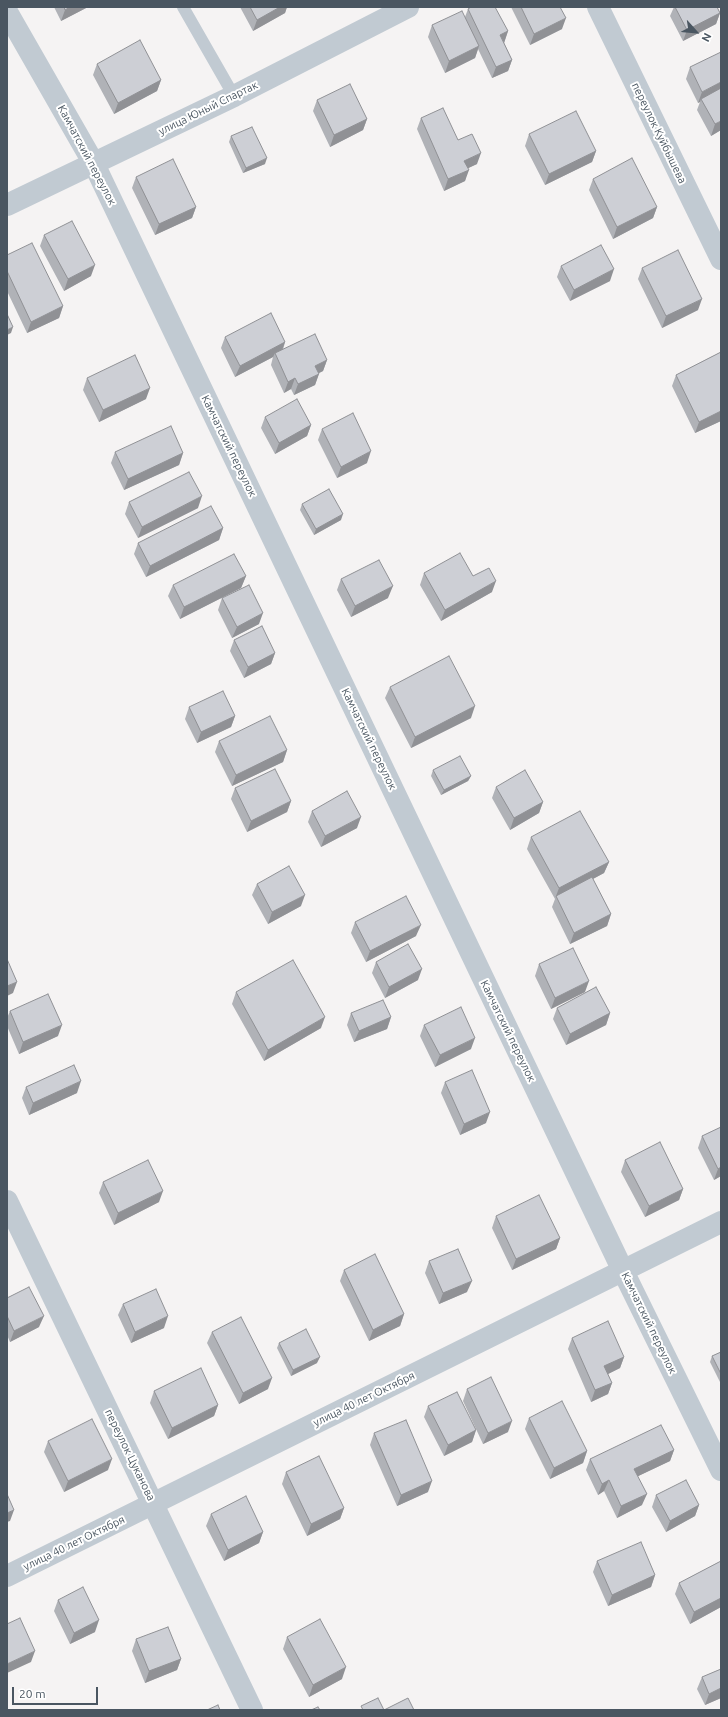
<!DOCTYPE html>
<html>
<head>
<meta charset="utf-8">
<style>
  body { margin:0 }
  #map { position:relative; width:728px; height:1717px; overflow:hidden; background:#f5f3f3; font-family:Ubuntu,sans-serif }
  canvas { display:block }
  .frame { position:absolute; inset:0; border:8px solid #4a5661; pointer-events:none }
  .north { position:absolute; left:676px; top:12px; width:40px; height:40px; -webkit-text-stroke:3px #fff; paint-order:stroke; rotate:117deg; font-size:11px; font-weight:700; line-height:16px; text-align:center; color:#4a5661 }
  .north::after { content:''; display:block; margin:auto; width:14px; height:18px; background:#4a5661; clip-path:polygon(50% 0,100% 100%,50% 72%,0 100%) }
  .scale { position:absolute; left:12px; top:1687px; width:86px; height:18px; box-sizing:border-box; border:2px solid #4a5661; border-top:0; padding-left:5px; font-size:12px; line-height:14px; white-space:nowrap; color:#4a5661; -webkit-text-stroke:3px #fff; paint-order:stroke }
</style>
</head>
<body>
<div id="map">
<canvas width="728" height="1717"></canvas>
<div class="frame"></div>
<div class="north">N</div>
<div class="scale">20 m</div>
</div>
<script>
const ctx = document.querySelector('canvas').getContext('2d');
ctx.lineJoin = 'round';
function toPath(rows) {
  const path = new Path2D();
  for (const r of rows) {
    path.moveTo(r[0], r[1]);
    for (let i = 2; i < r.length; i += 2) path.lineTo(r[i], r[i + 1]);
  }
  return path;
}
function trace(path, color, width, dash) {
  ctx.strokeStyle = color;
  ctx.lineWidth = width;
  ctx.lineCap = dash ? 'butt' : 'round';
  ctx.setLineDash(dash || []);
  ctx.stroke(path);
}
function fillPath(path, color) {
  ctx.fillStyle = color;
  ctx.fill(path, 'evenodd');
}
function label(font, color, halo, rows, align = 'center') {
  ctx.font = font + ' Ubuntu,sans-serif';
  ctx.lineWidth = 4;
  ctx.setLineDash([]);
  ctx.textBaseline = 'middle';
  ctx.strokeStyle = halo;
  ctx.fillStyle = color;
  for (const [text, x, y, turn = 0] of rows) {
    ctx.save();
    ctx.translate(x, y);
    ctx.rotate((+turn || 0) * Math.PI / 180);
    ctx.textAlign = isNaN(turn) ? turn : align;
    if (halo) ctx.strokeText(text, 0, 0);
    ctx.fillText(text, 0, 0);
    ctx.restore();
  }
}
const service = toPath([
  [183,7,234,96]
]);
const minor = toPath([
  [598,7,721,259],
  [7,12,94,164,623,1271,721,1470],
  [7,205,234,96,408,7],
  [7,1201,252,1710],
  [7,1576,721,1222]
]);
const wall = toPath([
  [54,7,88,7,61,21],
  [240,7,287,7,285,13,253,31],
  [511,7,560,7,562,29,530,45],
  [674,7,717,7,720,13,716,24,683,41,670,16],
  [468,9,508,31,504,43,512,60,508,71,492,78,478,49,475,58,445,73,428,37,432,25,465,17],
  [97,64,161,80,157,91,114,114,93,75],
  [690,67,721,130,711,136,697,110,700,102,698,103,686,79],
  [317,100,367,119,363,130,330,147,313,111],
  [421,118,458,140,477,164,468,168,465,181,444,191,417,129],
  [529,134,596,151,592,162,545,185,525,146],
  [231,136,265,164,243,173,229,142],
  [136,177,196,207,192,218,155,235,132,188],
  [593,179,657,207,653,218,613,239,589,190],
  [44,235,91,276,64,291,40,246],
  [7,255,63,306,59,318,27,333,7,291],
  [561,266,610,281,570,301,557,277],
  [642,268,698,310,662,328,638,279],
  [225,337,285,342,283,350,327,360,323,371,319,373,315,385,294,395,291,389,284,393,271,365,273,357,235,377,221,348],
  [721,352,721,421,695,433,672,386,676,375],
  [87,378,146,399,99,422,83,390],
  [265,417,311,425,307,436,275,454,261,428],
  [322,429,367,463,337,478,318,440],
  [115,452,183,453,179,465,124,490,111,463],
  [129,502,198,508,138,538,125,514],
  [302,504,341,520,314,535,300,510],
  [223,528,219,540,146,577,134,554,138,543],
  [424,573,473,576,492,592,441,621,420,585],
  [246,576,241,588,180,619,168,596,173,585],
  [341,579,388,598,351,617,337,590],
  [222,598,259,624,232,638,218,610],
  [234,640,275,653,271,664,244,678,230,651],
  [390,687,471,718,411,748,385,698],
  [189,707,235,716,231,727,197,743,185,719],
  [219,741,287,750,283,762,232,786,215,752],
  [433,770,471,776,468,781,441,795,431,776],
  [496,787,543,802,539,813,510,830,492,798],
  [235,788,291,801,287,812,247,832,231,799],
  [312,811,357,828,321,847,308,822],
  [531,837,609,862,604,873,593,879,611,914,607,926,570,944,552,907,555,899,527,849],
  [257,884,301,906,268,924,252,895],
  [355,922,416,936,366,962,351,933],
  [376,962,418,980,385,998,372,973],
  [539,964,585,992,551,1009,535,976],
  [236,992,321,1028,264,1061,232,1004],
  [557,1008,610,1013,606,1025,566,1045,553,1019],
  [10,1011,58,1036,19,1054,7,1026,7,1018],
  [351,1013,391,1017,387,1029,354,1042,347,1025],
  [424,1025,471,1049,435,1067,420,1036],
  [445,1082,486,1123,460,1135,441,1093],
  [26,1087,77,1093,29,1115,22,1098],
  [721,1127,721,1176,714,1180,698,1148,702,1136],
  [625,1160,683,1189,679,1200,645,1217,621,1172],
  [103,1182,159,1202,114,1225,99,1193],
  [496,1216,560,1238,556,1249,512,1270,492,1228],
  [429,1261,467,1292,439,1304,425,1273],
  [344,1270,404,1314,400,1326,369,1341,340,1281],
  [7,1298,39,1327,10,1342,7,1335],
  [123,1304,164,1328,131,1343,118,1315],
  [212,1332,268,1389,239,1404,207,1343],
  [572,1338,624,1357,620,1368,608,1374,612,1383,608,1394,591,1402,568,1349],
  [279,1343,317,1363,291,1376,277,1348],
  [721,1352,721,1384,710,1362,712,1356],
  [467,1389,508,1432,483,1444,463,1401],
  [154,1391,218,1405,214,1416,168,1439,150,1403],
  [428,1406,476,1430,472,1442,444,1456,424,1417],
  [529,1418,587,1451,583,1463,550,1479,525,1429],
  [374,1433,428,1492,397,1506,370,1445],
  [48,1441,108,1470,64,1492,44,1452],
  [674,1450,670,1461,638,1476,642,1505,617,1518,604,1491,598,1495,586,1470,590,1459],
  [286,1472,344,1508,340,1519,307,1536,282,1484],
  [656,1495,699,1505,695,1516,666,1532,652,1507],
  [211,1514,263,1532,259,1543,224,1561,206,1526],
  [597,1561,655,1575,651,1587,608,1606,593,1572],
  [721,1561,721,1607,690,1624,675,1594,679,1583],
  [58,1600,95,1632,70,1644,54,1611],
  [287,1637,342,1679,309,1697,283,1649],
  [136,1639,181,1659,177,1670,145,1683,132,1651],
  [721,1669,721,1698,705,1705,697,1689,702,1677]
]);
const shadedWall = toPath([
  [70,7,88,7,61,21,65,10],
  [280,7,287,7,285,13,253,31,257,20],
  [720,13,716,24,683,41,687,30],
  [566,18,562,29,530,45,534,34],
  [508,31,504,43,500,35],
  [479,46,475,58,445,73,449,61],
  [512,60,508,71,492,78,496,67],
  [161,80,157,91,114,114,118,103],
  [721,82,721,91,701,99,700,102,698,103,702,92],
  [367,119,363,130,330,147,334,135],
  [721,121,721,130,711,136,715,124],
  [596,151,592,162,545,185,549,174],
  [481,153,477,164,460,172,464,161],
  [267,158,265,164,243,173,246,168],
  [469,170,465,181,444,191,448,179],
  [196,207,192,218,155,235,159,224],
  [657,207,653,218,613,239,617,227],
  [95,265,91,276,64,291,68,279],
  [614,269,610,281,570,301,574,290],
  [702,299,698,310,662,328,666,316],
  [63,306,59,318,27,333,31,322],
  [13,327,11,333,7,335,7,330],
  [285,342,281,353,275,353,273,357,235,377,240,366],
  [327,360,323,371,311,377,315,366],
  [319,374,315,385,294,395,298,384],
  [295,378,291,389,284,393,288,382],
  [150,388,146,399,99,422,103,410],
  [721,411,721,421,695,433,699,422],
  [311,425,307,436,275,454,279,443],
  [371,451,367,463,337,478,341,467],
  [183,453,179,465,124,490,128,479],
  [202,496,198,508,138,538,142,527],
  [343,514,341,520,314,535,316,529],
  [223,528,219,540,146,577,150,566],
  [246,576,241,588,180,619,184,607],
  [496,581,492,592,441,621,445,610],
  [393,586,388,598,351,617,355,606],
  [263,613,259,624,232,638,237,627],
  [275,653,271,664,244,678,248,667],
  [475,706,471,718,411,748,415,737],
  [235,716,231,727,197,743,201,732],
  [287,750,283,762,232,786,236,775],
  [471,776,468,781,441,795,444,790],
  [291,801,287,812,247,832,251,821],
  [543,802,539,813,510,830,514,818],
  [361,817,357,828,321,847,325,836],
  [609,862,604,873,557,898,556,896,559,888],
  [305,895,301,906,268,924,272,912],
  [611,914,607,926,570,944,574,933],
  [421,925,416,936,366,962,370,951],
  [422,969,418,980,385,998,389,987],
  [589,981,585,992,551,1009,555,998],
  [17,982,13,993,7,996,7,986],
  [610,1013,606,1025,566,1045,570,1034],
  [325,1017,321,1028,264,1061,268,1050],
  [391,1017,387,1029,354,1042,359,1031],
  [62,1025,58,1036,19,1054,23,1042],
  [475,1038,471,1049,435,1067,440,1055],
  [81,1081,77,1093,29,1115,33,1103],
  [490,1112,486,1123,460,1135,464,1124],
  [721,1167,721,1176,714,1180,718,1169],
  [683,1189,679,1200,645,1217,649,1206],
  [163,1191,159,1202,114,1225,118,1213],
  [560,1238,556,1249,512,1270,516,1259],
  [472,1281,467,1292,439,1304,443,1293],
  [404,1314,400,1326,369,1341,373,1330],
  [44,1316,39,1327,10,1342,14,1331],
  [168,1316,164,1328,131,1343,135,1332],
  [320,1357,317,1363,291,1376,293,1370],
  [624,1357,620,1368,600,1378,604,1366],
  [272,1378,268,1389,239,1404,243,1393],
  [612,1383,608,1394,591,1402,595,1390],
  [218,1405,214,1416,168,1439,172,1428],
  [512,1421,508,1432,483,1444,488,1433],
  [476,1430,472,1442,444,1456,448,1445],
  [674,1450,670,1461,630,1480,634,1469],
  [587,1451,583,1463,550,1479,554,1468],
  [112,1459,108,1470,64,1492,68,1481],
  [609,1480,604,1491,598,1495,602,1484],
  [432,1481,428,1492,397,1506,401,1495],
  [647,1494,642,1505,617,1518,621,1506],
  [699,1505,695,1516,666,1532,670,1521],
  [344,1508,340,1519,307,1536,311,1524],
  [14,1510,10,1521,7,1522,7,1513],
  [263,1532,259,1543,224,1561,228,1550],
  [655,1575,651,1587,608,1606,612,1595],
  [721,1598,721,1607,690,1624,694,1612],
  [99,1620,95,1632,70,1644,74,1633],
  [35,1651,31,1662,7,1673,7,1664],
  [181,1659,177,1670,145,1683,149,1671],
  [346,1667,342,1679,309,1697,313,1685],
  [721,1688,721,1698,705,1705,709,1694]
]);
const building = toPath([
  [64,7,70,7,65,10,64,7],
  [250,7,280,7,257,20,250,7],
  [471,7,495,7,508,31,500,35,512,60,496,67,468,9,471,7],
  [521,7,560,7,566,18,534,34,521,7],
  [675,7,717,7,720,13,687,30,675,7],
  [462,11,479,46,449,61,432,25,462,11],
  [140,40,161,80,118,103,97,64,140,40],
  [721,52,721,82,702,92,690,67,721,52],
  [350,84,367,119,334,135,317,100,350,84],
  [721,88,721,121,715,124,701,99,721,88],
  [443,108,458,140,472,134,481,153,464,161,469,170,448,179,421,118,443,108],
  [576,111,596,151,549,174,529,134,576,111],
  [252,127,267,158,246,168,231,136,252,127],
  [632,158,657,207,617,227,593,179,632,158],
  [173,159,196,207,159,224,136,177,173,159],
  [72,221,95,265,68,279,44,235,72,221],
  [32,243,63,306,31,322,7,271,7,255,32,243],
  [601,245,614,269,574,290,561,266,601,245],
  [678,250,702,299,666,316,642,268,678,250],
  [271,313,285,342,240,366,225,337,271,313],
  [7,314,13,327,7,330,7,314],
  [315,334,327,360,315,366,319,374,298,384,295,378,288,382,275,353,315,334],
  [721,352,721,411,699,422,676,375,721,352],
  [135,355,150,388,103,410,87,378,135,355],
  [297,399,311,425,279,443,265,417,297,399],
  [353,413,371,451,341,467,322,429,353,413],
  [171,426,183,453,128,479,115,452,171,426],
  [189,472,202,496,142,527,129,502,189,472],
  [329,489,343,514,316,529,302,504,329,489],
  [211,506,223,528,150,566,138,543,211,506],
  [460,553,473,576,489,568,496,581,445,610,424,573,460,553],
  [234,554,246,576,184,607,173,585,234,554],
  [379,560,393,586,355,606,341,579,379,560],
  [249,585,263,613,237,627,222,598,249,585],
  [262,626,275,653,248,667,234,640,262,626],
  [449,656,475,706,415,737,390,687,449,656],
  [223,691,235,716,201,732,189,707,223,691],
  [270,716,287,750,236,775,219,741,270,716],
  [460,756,471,776,444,790,433,770,460,756],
  [275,769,291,801,251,821,235,788,275,769],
  [525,770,543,802,514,818,496,787,525,770],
  [347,791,361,817,325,836,312,811,347,791],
  [580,811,609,862,559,888,531,837,580,811],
  [289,866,305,895,272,912,257,884,289,866],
  [592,877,611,914,574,933,556,896,592,877],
  [406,896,421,925,370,951,355,922,406,896],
  [408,944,422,969,389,987,376,962,408,944],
  [573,948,589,981,555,998,539,964,573,948],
  [7,959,17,982,7,986,7,959],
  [293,960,325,1017,268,1050,236,992,293,960],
  [596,987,610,1013,570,1034,557,1008,596,987],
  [48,994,62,1025,23,1042,10,1011,48,994],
  [383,1000,391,1017,359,1031,351,1013,383,1000],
  [461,1007,475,1038,440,1055,424,1025,461,1007],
  [74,1065,81,1081,33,1103,26,1087,74,1065],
  [472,1070,490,1112,464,1124,445,1082,472,1070],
  [721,1127,721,1167,718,1169,702,1136,721,1127],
  [660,1142,683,1189,649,1206,625,1160,660,1142],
  [148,1160,163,1191,118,1213,103,1182,148,1160],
  [539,1195,560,1238,516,1259,496,1216,539,1195],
  [458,1249,472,1281,443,1293,429,1261,458,1249],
  [375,1254,404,1314,373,1330,344,1270,375,1254],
  [29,1287,44,1316,14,1331,7,1316,7,1298,29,1287],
  [156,1289,168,1316,135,1332,123,1304,156,1289],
  [241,1317,272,1378,243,1393,212,1332,241,1317],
  [608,1321,624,1357,604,1366,612,1383,595,1390,572,1338,608,1321],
  [306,1329,320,1357,293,1370,279,1343,306,1329],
  [721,1352,721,1374,712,1356,721,1352],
  [201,1368,218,1405,172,1428,154,1391,201,1368],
  [491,1377,512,1421,488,1433,467,1389,491,1377],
  [457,1392,476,1430,448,1445,428,1406,457,1392],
  [562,1401,587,1451,554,1468,529,1418,562,1401],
  [92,1419,112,1459,68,1481,48,1441,92,1419],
  [406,1420,432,1481,401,1495,374,1433,406,1420],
  [661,1425,674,1450,634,1469,647,1494,621,1506,609,1480,602,1484,590,1459,661,1425],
  [319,1456,344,1508,311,1524,286,1472,319,1456],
  [686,1480,699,1505,670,1521,656,1495,686,1480],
  [7,1494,14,1510,7,1513,7,1494],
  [246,1496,263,1532,228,1550,211,1514,246,1496],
  [641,1542,655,1575,612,1595,597,1561,641,1542],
  [721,1561,721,1598,694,1612,679,1583,721,1561],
  [83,1587,99,1620,74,1633,58,1600,83,1587],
  [20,1618,35,1651,7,1664,7,1624,20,1618],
  [320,1619,346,1667,313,1685,287,1637,320,1619],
  [168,1627,181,1659,149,1671,136,1639,168,1627],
  [721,1669,721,1688,709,1694,702,1677,721,1669],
  [378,1698,384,1710,408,1698,414,1710,363,1710,361,1706,378,1698],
  [218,1705,220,1710,207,1710,218,1705],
  [318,1707,320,1710,311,1710,318,1707]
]);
const streetNames = [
  ["улица Юный Спартак",208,108,-26],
  ["переулок Куйбышева",659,133,64],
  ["Камчатский переулок",87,155,62],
  ["Камчатский переулок",229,446,64],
  ["Камчатский переулок",369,739,64],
  ["Камчатский переулок",508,1031,64],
  ["Камчатский переулок",649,1323,64],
  ["улица 40 лет Октября",364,1399,-26],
  ["переулок Цуканова",130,1455,64],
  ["улица 40 лет Октября",74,1543,-26]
];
trace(service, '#c1cad2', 12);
trace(minor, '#c1cad2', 22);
fillPath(wall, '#b0b2b7');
fillPath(shadedWall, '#909195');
fillPath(building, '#cdcfd5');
trace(building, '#909195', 1);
label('11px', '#4a5661', '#fff', streetNames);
</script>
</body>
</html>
